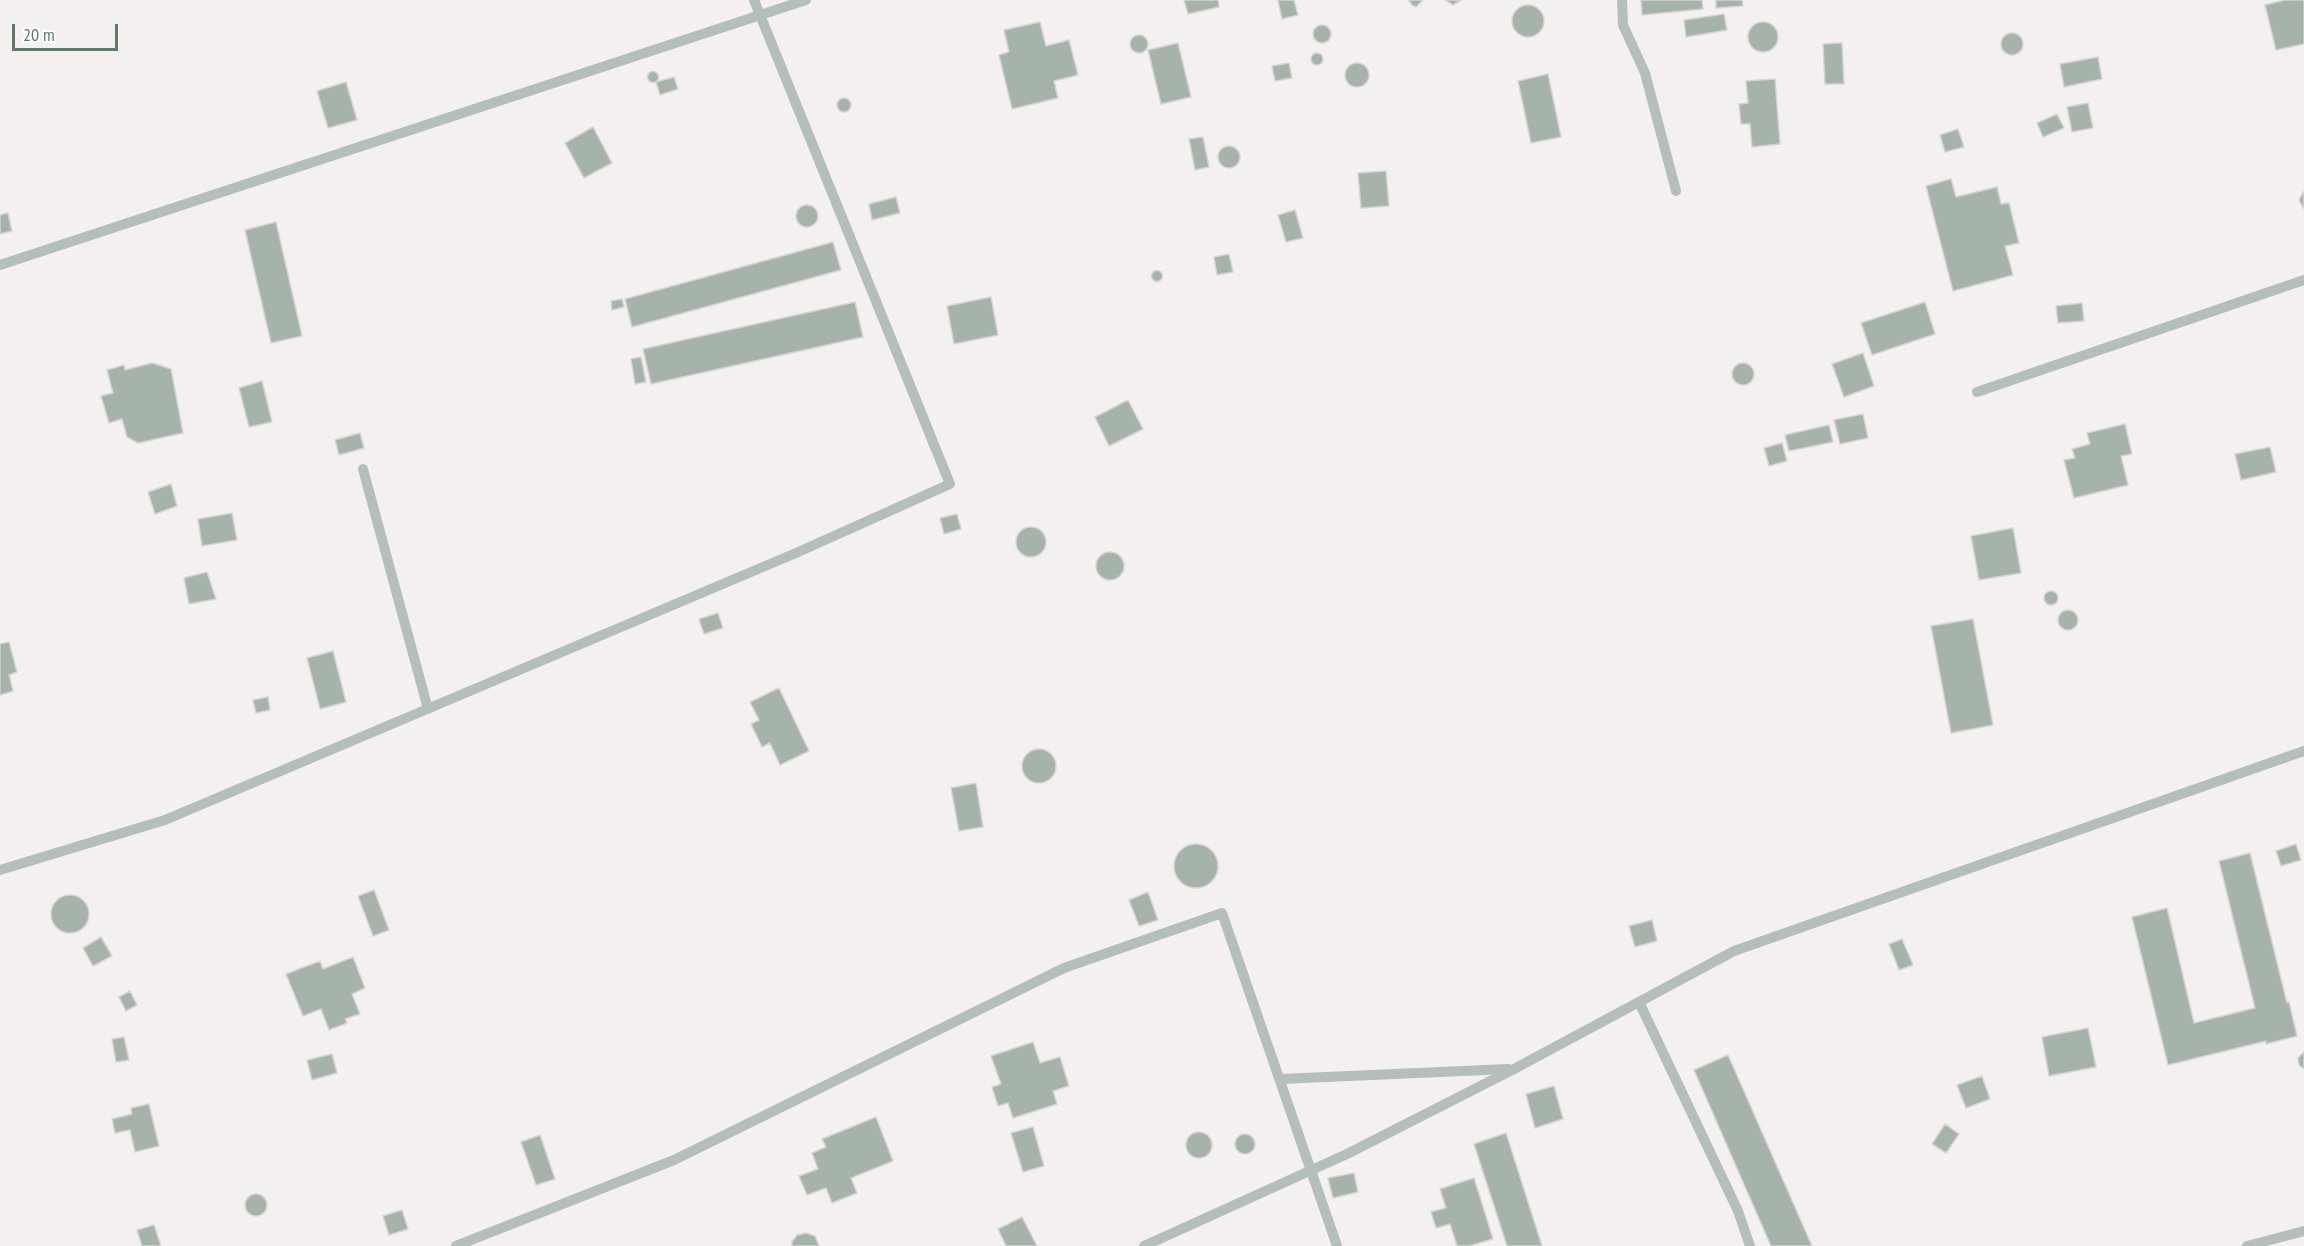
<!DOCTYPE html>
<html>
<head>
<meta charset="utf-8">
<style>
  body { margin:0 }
  #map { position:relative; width:2304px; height:1246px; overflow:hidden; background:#f4f0f0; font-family:"PT Sans Narrow",sans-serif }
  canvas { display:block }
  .scale { position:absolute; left:12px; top:24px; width:106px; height:27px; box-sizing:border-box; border:3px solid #5f7b6b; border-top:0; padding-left:8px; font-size:18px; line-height:21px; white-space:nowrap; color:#5f7b6b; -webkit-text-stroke:4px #fff; paint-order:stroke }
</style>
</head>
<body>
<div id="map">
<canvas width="2304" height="1246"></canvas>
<div class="scale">20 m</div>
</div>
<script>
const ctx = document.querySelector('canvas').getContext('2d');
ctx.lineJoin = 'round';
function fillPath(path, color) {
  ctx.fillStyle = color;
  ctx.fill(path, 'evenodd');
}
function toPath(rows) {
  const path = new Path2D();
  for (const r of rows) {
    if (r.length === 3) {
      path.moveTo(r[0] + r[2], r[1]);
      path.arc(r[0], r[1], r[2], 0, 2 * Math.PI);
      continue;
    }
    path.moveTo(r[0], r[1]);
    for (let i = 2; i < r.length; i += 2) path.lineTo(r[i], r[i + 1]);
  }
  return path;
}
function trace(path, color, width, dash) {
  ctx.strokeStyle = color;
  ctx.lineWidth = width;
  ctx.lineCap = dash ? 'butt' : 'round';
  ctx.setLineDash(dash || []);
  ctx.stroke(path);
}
const building = toPath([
  [1184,0,1218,0,1219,7,1188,14,1184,0],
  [1278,0,1294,0,1298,15,1282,19,1278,0],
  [1409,0,1422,0,1422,1,1416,7,1412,5,1409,0],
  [1461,0,1453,5,1445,0,1461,0],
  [1641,0,1702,0,1703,9,1642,15,1641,0],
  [1716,0,1742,0,1743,6,1716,8,1716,0],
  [2285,0,2304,0,2304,44,2276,50,2265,5,2285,0],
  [1528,21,16],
  [1724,14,1727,30,1686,37,1684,20,1724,14],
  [1763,37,15],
  [1040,22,1046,46,1069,40,1078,75,1054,81,1058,98,1012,109,999,55,1009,52,1004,30,1040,22],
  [1322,34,9],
  [2012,44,11],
  [1139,44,9],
  [1178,43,1191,97,1161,104,1148,50,1178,43],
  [1842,43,1844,84,1825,84,1823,44,1842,43],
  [1317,59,6],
  [2098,57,2102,79,2064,87,2060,64,2098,57],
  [1289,63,1292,78,1275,81,1272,66,1289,63],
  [1357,75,12],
  [653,77,5.5],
  [1548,74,1561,137,1531,143,1518,81,1548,74],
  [674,77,678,89,660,95,656,82,674,77],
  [1775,79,1780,144,1752,147,1750,124,1741,124,1739,104,1748,103,1746,81,1775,79],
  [346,82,357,120,328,128,317,91,346,82],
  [844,105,7],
  [2088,103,2093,128,2072,132,2067,107,2088,103],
  [2057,114,2064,128,2043,137,2037,123,2057,114],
  [593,127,612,163,584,178,565,143,593,127],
  [1958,129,1964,147,1945,152,1940,135,1958,129],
  [1203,137,1209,167,1195,170,1189,139,1203,137],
  [1229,157,11],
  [1386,171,1389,206,1361,208,1358,173,1386,171],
  [1951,179,1956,197,1997,187,2001,204,2009,203,2019,243,2005,246,2013,275,1953,291,1926,186,1951,179],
  [2304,191,2304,209,2299,200,2304,191],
  [896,197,900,213,872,220,869,204,896,197],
  [807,216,11],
  [1295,210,1303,238,1286,242,1278,215,1295,210],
  [8,213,12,231,0,234,0,215,8,213],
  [276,222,302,336,271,343,245,230,276,222],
  [833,242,841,270,632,327,625,299,833,242],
  [1229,254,1233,272,1217,275,1214,257,1229,254],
  [1157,276,5.5],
  [991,297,998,335,954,344,947,306,991,297],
  [622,299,624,307,612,310,611,301,622,299],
  [855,302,863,337,651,384,643,349,855,302],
  [1925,302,1935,334,1872,355,1861,323,1925,302],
  [2082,303,2084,321,2058,323,2056,306,2082,303],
  [1863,353,1874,386,1844,397,1832,364,1863,353],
  [641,357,646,382,635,384,631,359,641,357],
  [1743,374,11],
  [152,363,171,369,183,433,138,443,127,437,122,419,109,423,101,396,113,393,107,370,124,365,125,370,152,363],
  [262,381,272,422,249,427,239,388,262,381],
  [1128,400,1143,429,1109,446,1095,417,1128,400],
  [1863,414,1868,438,1840,444,1834,420,1863,414],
  [2125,424,2132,454,2121,456,2128,485,2074,498,2064,460,2075,458,2072,449,2090,444,2087,433,2125,424],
  [1829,425,1833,442,1789,451,1785,435,1829,425],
  [360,433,364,448,339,455,335,440,360,433],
  [1782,443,1787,461,1769,466,1764,448,1782,443],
  [2270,447,2276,472,2241,480,2235,454,2270,447],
  [171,484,177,506,155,514,148,492,171,484],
  [232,513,237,540,202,546,198,519,232,513],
  [957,514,961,529,944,534,940,518,957,514],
  [1031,542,15],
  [2013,528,2021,573,1979,580,1971,536,2013,528],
  [1110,566,14],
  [207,572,216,599,189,604,184,578,207,572],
  [2051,598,7],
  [2068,620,10],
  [718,613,723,628,704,634,699,619,718,613],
  [1973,619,1993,725,1951,733,1931,626,1973,619],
  [9,642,17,672,9,675,13,691,0,695,0,644,9,642],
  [333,651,346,702,320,709,307,658,333,651],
  [779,688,809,751,780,765,770,743,762,747,751,724,759,720,750,702,779,688],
  [268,697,270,710,256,713,253,700,268,697],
  [1039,766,17],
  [976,783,983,827,959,831,951,788,976,783],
  [2296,844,2301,860,2281,866,2276,851,2296,844],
  [1196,866,22],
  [2250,853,2287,1003,2289,1002,2297,1036,2266,1044,2266,1041,2168,1065,2132,917,2167,908,2194,1023,2255,1008,2219,861,2250,853],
  [374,890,389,930,373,936,358,896,374,890],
  [1148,892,1158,920,1139,926,1129,900,1148,892],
  [70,914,19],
  [1652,920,1657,941,1635,947,1629,926,1652,920],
  [101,937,112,956,93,966,83,948,101,937],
  [1902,939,1913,965,1899,970,1889,944,1902,939],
  [353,957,365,988,352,994,360,1014,345,1019,347,1023,329,1030,321,1009,303,1016,286,974,320,961,323,969,353,957],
  [130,991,137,1005,126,1011,119,997,130,991],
  [2088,1028,2096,1067,2049,1076,2042,1037,2088,1028],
  [124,1037,129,1060,116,1062,112,1039,124,1037],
  [1033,1042,1040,1063,1060,1057,1069,1086,1053,1091,1057,1104,1013,1118,1008,1103,998,1106,992,1087,1001,1084,991,1056,1033,1042],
  [2304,1052,2304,1069,2299,1065,2298,1058,2304,1052],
  [332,1054,337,1073,312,1080,307,1060,332,1054],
  [1728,1055,1812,1246,1771,1246,1694,1070,1728,1055],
  [1982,1076,1990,1099,1966,1108,1957,1085,1982,1076],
  [1554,1086,1563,1119,1535,1128,1526,1094,1554,1086],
  [149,1104,159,1146,135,1152,130,1130,115,1133,112,1119,132,1114,131,1108,149,1104],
  [876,1117,893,1161,851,1178,857,1193,832,1203,826,1188,807,1195,799,1176,818,1169,812,1153,826,1147,822,1139,876,1117],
  [1945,1124,1959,1134,1946,1153,1932,1144,1945,1124],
  [1033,1127,1044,1166,1023,1172,1011,1133,1033,1127],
  [1199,1145,13],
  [1506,1133,1542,1246,1507,1246,1474,1144,1506,1133],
  [1245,1144,10],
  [540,1135,555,1179,536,1185,521,1142,540,1135],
  [1354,1173,1358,1192,1333,1198,1328,1178,1354,1173],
  [1474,1178,1493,1239,1469,1246,1457,1246,1450,1224,1436,1228,1431,1212,1446,1208,1440,1189,1474,1178],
  [256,1205,11],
  [402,1210,408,1229,389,1235,383,1216,402,1210],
  [1022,1217,1037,1246,1006,1246,998,1229,1022,1217],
  [154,1225,161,1246,142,1246,137,1230,154,1225],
  [806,1233,815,1236,819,1246,792,1246,792,1242,797,1235,806,1233]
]);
const minor = toPath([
  [1622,0,1623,25,1645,73,1676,191],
  [0,265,806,0],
  [1977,392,2304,280],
  [363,469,428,709],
  [0,870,165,820,796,553,950,484,754,0],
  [1639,1002,1738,1211,1750,1246],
  [1281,1079,1508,1069],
  [456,1246,674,1160,1064,968,1222,913,1337,1246],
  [1144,1246,1347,1154,1514,1069,1734,951,2304,751],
  [2247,1246,2304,1231]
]);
fillPath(building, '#a6b3ab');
trace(building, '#d5d3d3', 1.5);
trace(minor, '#b5bfb9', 10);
</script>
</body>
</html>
